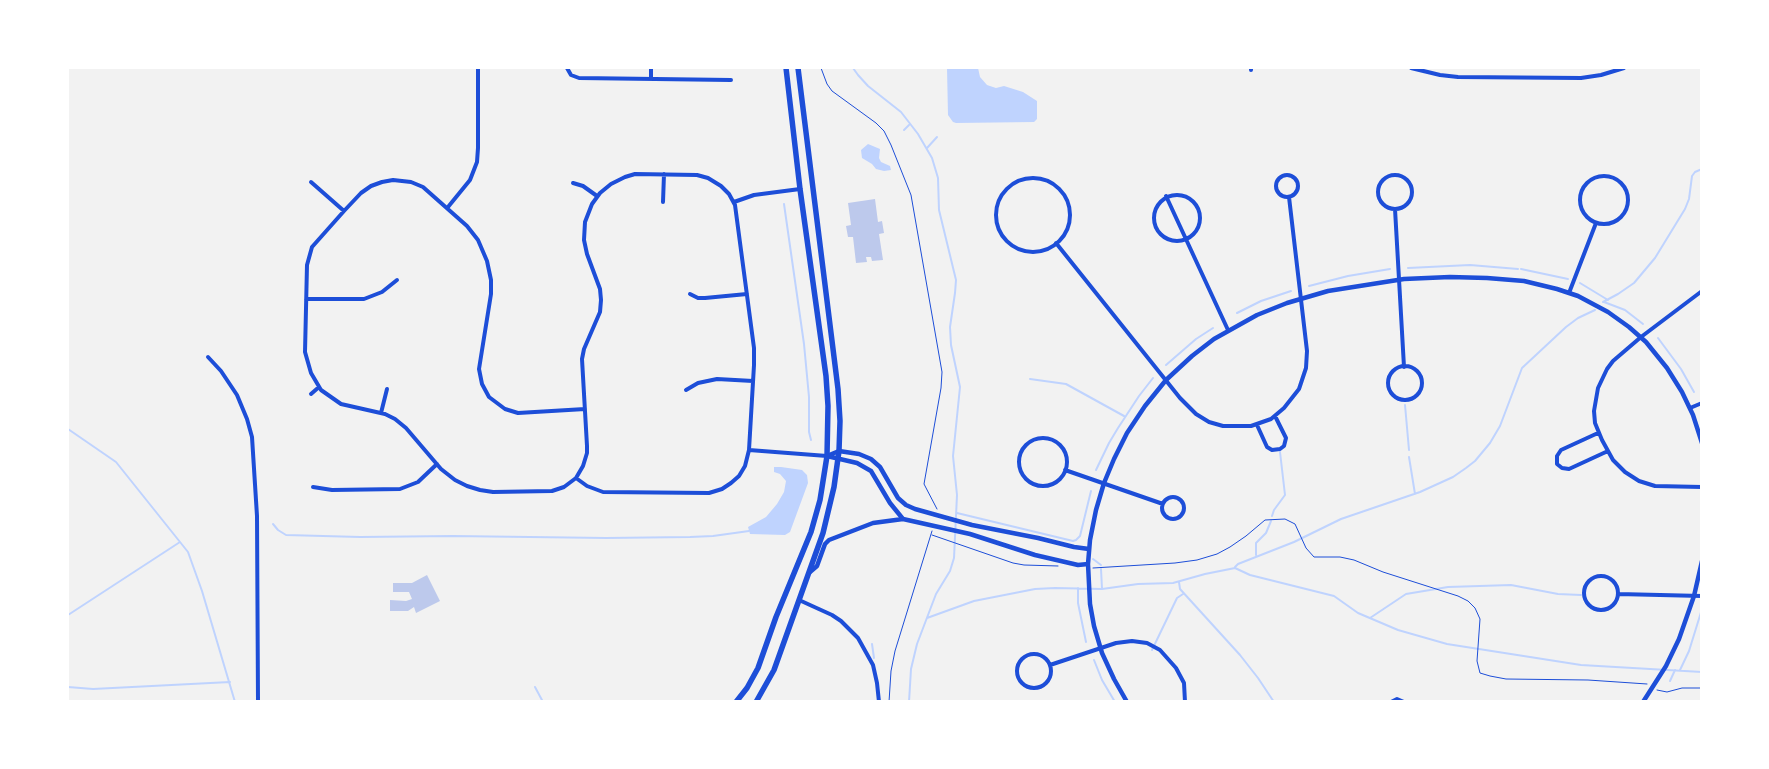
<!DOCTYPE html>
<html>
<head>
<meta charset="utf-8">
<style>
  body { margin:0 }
  #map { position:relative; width:1769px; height:769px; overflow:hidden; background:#f2f2f2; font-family:"Golos Text",sans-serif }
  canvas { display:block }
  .frame { position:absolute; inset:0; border:69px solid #fff; pointer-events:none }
</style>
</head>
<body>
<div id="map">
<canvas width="1769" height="769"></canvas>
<div class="frame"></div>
</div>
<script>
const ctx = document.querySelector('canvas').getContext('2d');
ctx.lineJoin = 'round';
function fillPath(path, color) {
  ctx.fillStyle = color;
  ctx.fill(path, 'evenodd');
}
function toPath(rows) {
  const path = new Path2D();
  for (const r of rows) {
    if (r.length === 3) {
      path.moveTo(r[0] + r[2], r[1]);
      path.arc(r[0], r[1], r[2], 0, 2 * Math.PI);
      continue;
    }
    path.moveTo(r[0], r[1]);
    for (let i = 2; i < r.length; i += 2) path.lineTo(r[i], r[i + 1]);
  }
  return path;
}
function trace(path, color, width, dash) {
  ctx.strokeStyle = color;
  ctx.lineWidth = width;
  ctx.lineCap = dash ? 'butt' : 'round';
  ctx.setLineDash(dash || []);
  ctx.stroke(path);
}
const water = toPath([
  [947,68,978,68,980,77,987,85,996,88,1004,86,1023,92,1037,101,1037,119,1034,122,956,123,953,122,948,115],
  [868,144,880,149,879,158,881,162,890,166,891,170,884,171,876,169,872,164,862,158,861,150],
  [774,467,781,467,802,470,807,475,808,483,790,532,785,535,750,534,748,527,766,517,777,504,784,492,786,481,780,474,774,472]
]);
const stream = toPath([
  [853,68,858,75,868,86,901,112,918,134,932,158,938,178,939,210,956,280,955,293,950,327,951,345,960,387,953,456,957,495,954,558,950,571,936,594,917,644,911,669,909,702],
  [904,130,909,125],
  [927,148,937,137],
  [784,204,804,344,809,397,809,432,811,440],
  [1408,268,1470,265,1518,269],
  [1521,269,1568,279],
  [1580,283,1608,300],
  [1309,286,1348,276,1390,269],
  [1603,302,1618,294,1634,283,1655,258,1685,209,1689,199,1692,176,1695,172,1702,169],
  [1604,302,1625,310,1643,324],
  [1237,313,1261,301,1291,291],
  [1658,338,1681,369,1694,392],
  [1166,365,1196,339,1213,328],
  [1030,379,1066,384,1124,416],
  [1405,405,1409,450],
  [68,429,116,462,188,552,202,591,235,702],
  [1409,457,1415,494],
  [1096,470,1109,443,1118,428,1139,396,1153,378],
  [957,513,1073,541,1076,540,1080,536,1091,491],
  [1272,516,1274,510,1285,495,1280,452],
  [273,524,278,530,286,535,360,537,453,536,606,538,690,537,713,536,749,531],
  [1256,555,1256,543,1266,533,1271,521],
  [1093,559,1101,565],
  [1235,567,1238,564,1294,542,1341,519,1420,492,1453,477,1466,468,1475,461,1490,443,1500,426,1522,368,1566,327,1578,318,1595,310],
  [1101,569,1102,589],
  [1179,582,1180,589,1240,655,1258,678,1274,702],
  [1078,588,1078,603,1086,642],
  [68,615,180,542],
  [927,618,974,601,1035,589,1055,588,1102,589,1138,584,1173,583,1205,574,1235,568,1250,575,1334,596,1358,613,1398,630,1447,644,1581,665,1702,672],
  [1370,618,1406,594,1448,587,1511,585,1558,594,1581,595],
  [872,644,874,658],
  [1152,650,1177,598,1183,594],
  [1094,660,1102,680,1115,702],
  [1680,670,1689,651,1702,609],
  [1670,681,1675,670],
  [68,687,93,689,230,682],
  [535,687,543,702]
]);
const building = toPath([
  [875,199,878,222,882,221,884,233,879,234,883,260,872,261,871,257,866,257,867,262,856,263,853,237,848,237,846,226,851,225,848,203],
  [427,575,440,601,416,613,414,607,408,611,390,611,390,600,406,601,412,599,409,592,393,592,393,583,412,583]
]);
const path = toPath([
  [821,68,827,84,832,91,876,123,884,131,891,145,911,195,942,372,941,388,924,484,937,509],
  [932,535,1013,563,1024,565,1058,566],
  [1093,568,1175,563,1197,560,1217,554,1230,547,1246,536,1265,520,1285,519,1295,524,1306,548,1314,557,1340,557,1354,560,1383,572,1458,596,1468,601,1475,608,1480,619,1477,661,1480,673,1490,676,1506,679,1588,680,1647,684],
  [1657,690,1667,692,1682,688,1702,688],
  [889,702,891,671,895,651,932,531]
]);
const minor = toPath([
  [567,68,571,75,579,78,731,80],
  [651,68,651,79],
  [1411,68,1440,75,1458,77,1581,78,1601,75,1624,68],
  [1251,70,1251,68],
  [1287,186,11],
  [1395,192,17],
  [1604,200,24],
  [1033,215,37],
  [311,182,344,211],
  [573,183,583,186,597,196],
  [1177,218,23],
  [1166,196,1228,330],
  [663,202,664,174],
  [734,202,754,195,800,189],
  [448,207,470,180,477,162,478,148,478,68],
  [1395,209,1404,367],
  [1056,243,1180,398,1196,414,1209,422,1223,426,1251,426,1271,419,1284,408,1299,389,1306,368,1307,351,1289,197],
  [1702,291,1641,337,1613,361,1607,369,1598,388,1594,411,1595,423,1602,440,1613,460,1625,472,1639,481,1655,486,1702,487],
  [1569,293,1596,223],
  [690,294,698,298,705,298,747,294],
  [306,299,364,299,382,292,397,280],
  [208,357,221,371,237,395,247,419,252,437,257,516,258,702],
  [1405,383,17],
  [686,390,698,383,717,379,753,381],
  [311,394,319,387],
  [1690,408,1702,403],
  [381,413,387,389],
  [1257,425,1267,447,1272,450,1280,449,1284,446,1286,438,1275,416],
  [1598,433,1561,450,1557,456,1557,464,1562,468,1569,469,1608,451],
  [1043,462,24],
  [749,450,827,456],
  [1065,470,1163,504],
  [576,478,587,486,603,492,709,493,722,489,731,483,739,476,745,466,749,450,754,365,754,348,735,205,729,194,721,186,708,178,697,175,635,174,625,177,611,184,600,193,592,204,585,222,584,240,587,254,600,289,601,300,600,312,584,349,582,359,587,446,587,453,583,466,576,478,564,487,552,491,493,492,480,490,467,486,455,480,441,469,406,428,395,419,385,414,341,404,321,390,311,373,305,352,307,265,312,247,344,211,361,193,371,186,382,182,393,180,411,182,423,187,467,226,478,240,487,261,491,280,491,294,479,369,482,384,489,397,505,409,518,413,585,409],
  [313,487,332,490,400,489,418,482,437,464],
  [1173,508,11],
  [1601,593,17],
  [1618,594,1702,596],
  [799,600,832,615,841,621,858,638,873,665,877,683,879,702],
  [1034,671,17],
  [1050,665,1116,643,1132,641,1147,643,1160,650,1176,668,1184,683,1185,702],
  [1391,702,1397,699,1404,702]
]);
const tertiary = toPath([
  [827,456,857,463,871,471,890,503,903,519,970,534,1035,555,1078,565,1088,564],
  [827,456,839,451,859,454,871,459,880,467,898,498,906,505,915,509,972,525,1038,538,1074,547,1089,549],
  [810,572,817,566,825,544,829,540,873,523,903,519],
  [1127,702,1114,679,1102,653,1094,626,1090,604,1088,564,1090,540,1096,510,1104,483,1114,459,1127,433,1145,406,1166,380,1192,356,1214,339,1257,315,1287,303,1328,291,1404,279,1450,277,1487,278,1524,281,1557,289,1578,296,1608,312,1629,327,1646,342,1667,368,1682,392,1693,415,1702,443],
  [1643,702,1666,666,1679,639,1694,596,1702,561]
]);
const primary = toPath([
  [736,702,747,688,758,668,776,617,811,532,820,500,827,456,828,406,826,376,800,189,786,68],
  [756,702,774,670,823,533,834,487,839,451,840,421,838,389,798,68]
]);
fillPath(water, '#bfd3fe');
trace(stream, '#bfd3fe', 2);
fillPath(building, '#bdc9ec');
trace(path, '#1d4ed8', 1);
trace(minor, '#1d4ed8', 4);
trace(tertiary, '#1d4ed8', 4.5);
trace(primary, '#1d4ed8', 5.5);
</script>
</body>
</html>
